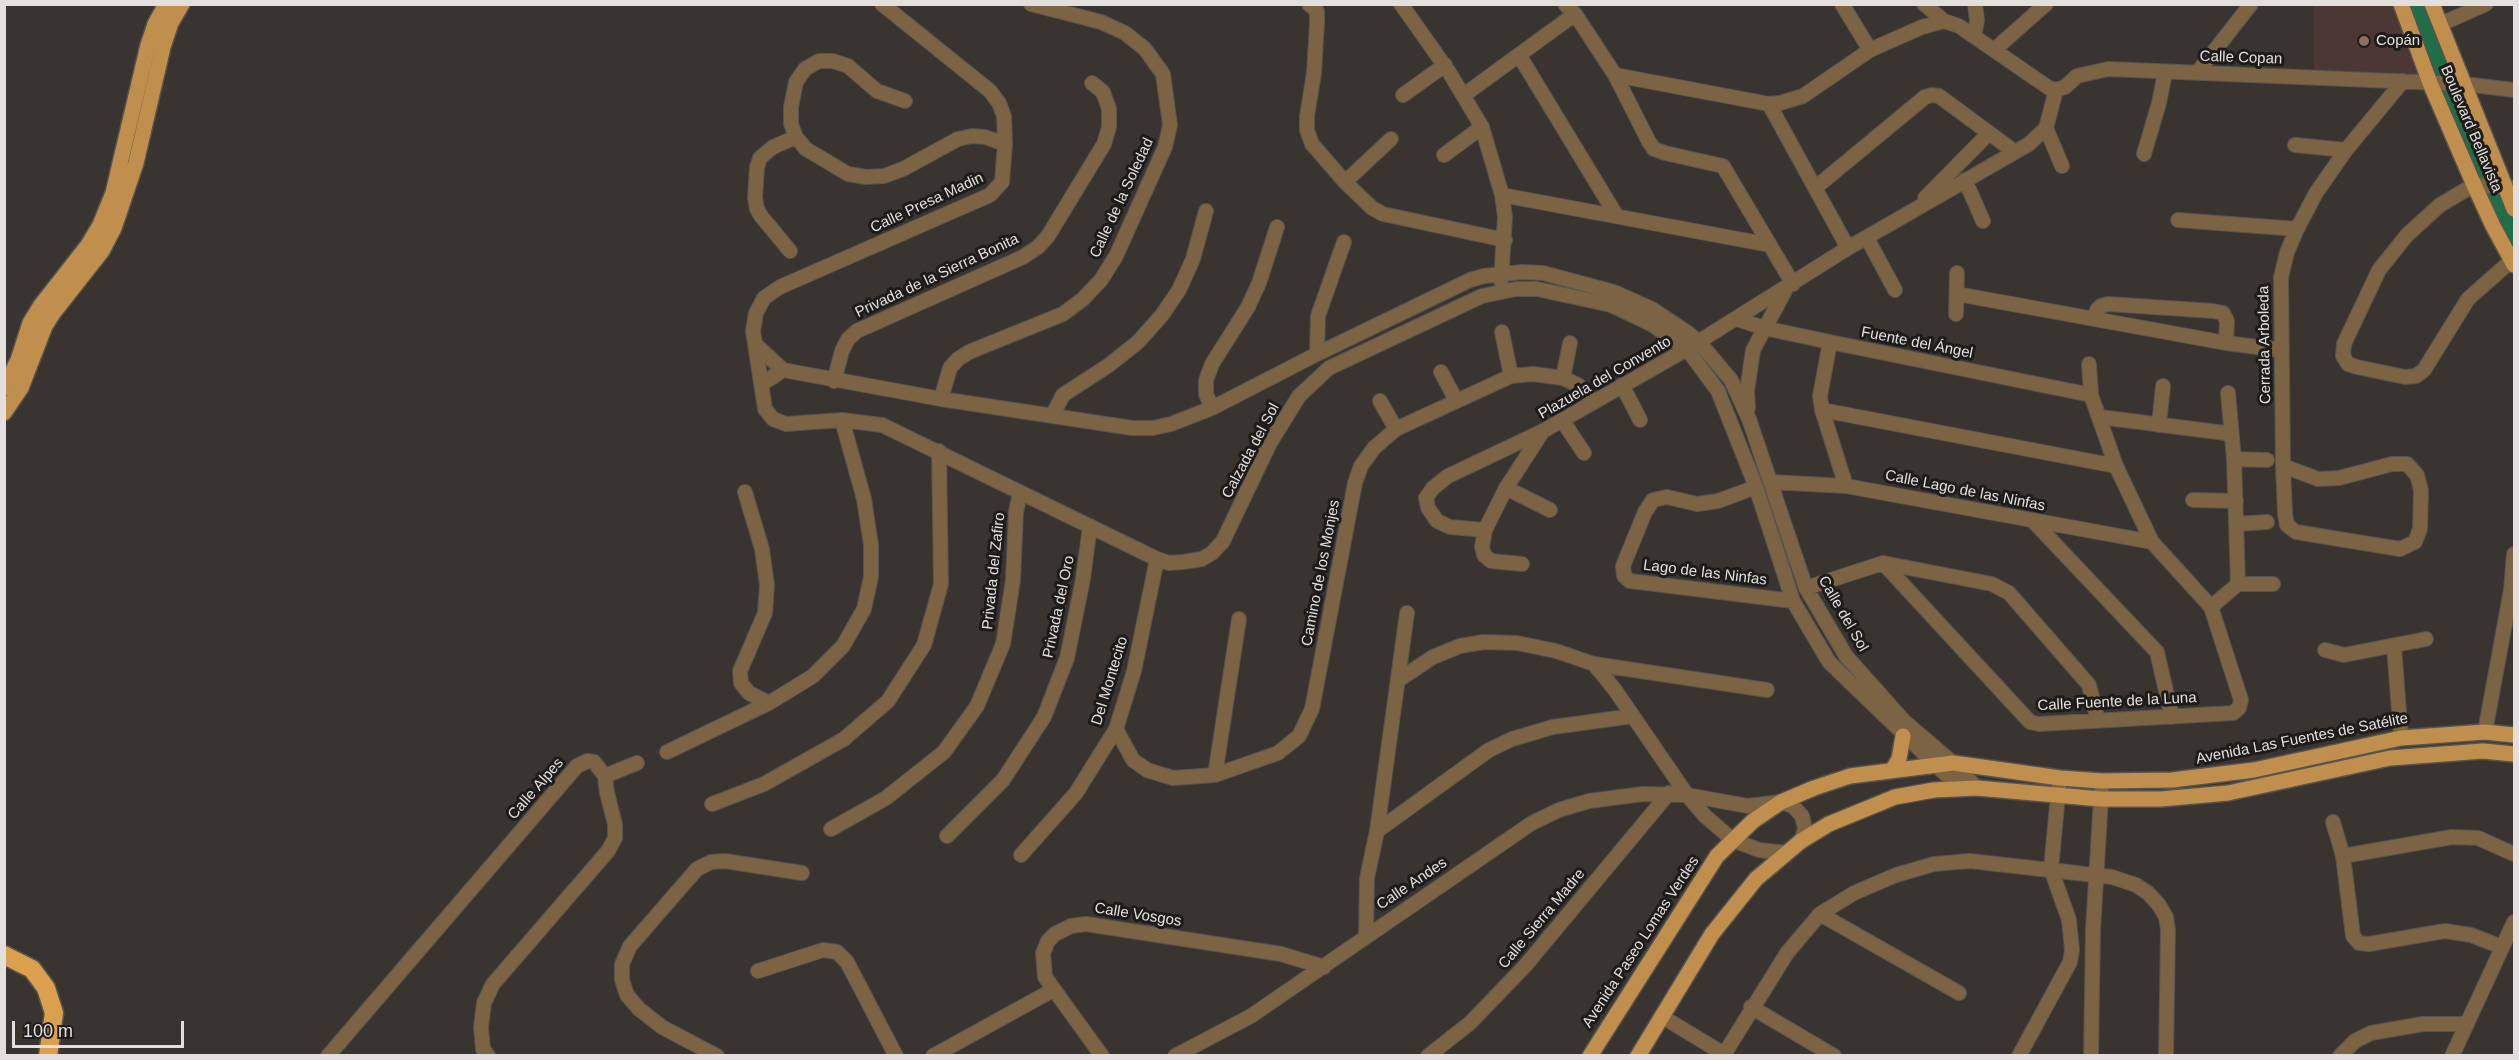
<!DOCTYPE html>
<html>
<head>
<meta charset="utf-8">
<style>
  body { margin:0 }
  #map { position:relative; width:2519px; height:1060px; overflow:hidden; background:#393430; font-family:Arial,sans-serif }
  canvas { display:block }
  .frame { position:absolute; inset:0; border:6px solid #e2dfdd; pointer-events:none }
  .scale { position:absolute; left:12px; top:1021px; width:172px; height:27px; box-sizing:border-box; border:3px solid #e2dfdd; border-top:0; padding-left:8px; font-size:18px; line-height:21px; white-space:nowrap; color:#e2dfdd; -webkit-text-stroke:4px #1e1c1a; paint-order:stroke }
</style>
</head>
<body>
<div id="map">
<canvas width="2519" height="1060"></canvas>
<div class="frame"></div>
<div class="scale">100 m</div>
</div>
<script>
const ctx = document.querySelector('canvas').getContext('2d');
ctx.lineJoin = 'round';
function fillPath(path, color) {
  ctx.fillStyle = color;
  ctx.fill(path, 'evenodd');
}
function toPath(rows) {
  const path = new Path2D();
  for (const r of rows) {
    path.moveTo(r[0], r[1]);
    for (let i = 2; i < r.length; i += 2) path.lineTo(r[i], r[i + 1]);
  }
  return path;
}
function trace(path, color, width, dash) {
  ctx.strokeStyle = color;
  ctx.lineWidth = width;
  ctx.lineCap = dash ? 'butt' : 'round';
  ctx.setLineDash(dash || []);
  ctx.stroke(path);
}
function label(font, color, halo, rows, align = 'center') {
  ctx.font = font + ' Arial,sans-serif';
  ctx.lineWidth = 6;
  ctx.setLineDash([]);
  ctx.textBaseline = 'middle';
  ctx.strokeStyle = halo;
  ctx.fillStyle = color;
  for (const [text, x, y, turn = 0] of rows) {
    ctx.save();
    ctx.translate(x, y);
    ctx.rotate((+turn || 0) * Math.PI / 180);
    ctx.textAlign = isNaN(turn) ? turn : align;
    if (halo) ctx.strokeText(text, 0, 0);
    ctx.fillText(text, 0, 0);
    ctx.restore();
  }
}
const education = toPath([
  [2401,4,2430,83,2314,77,2314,5]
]);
const green = toPath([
  [2401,5,2432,5,2514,209,2514,265]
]);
const minor = toPath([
  [882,4,990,91,999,103,1004,116,1005,144,1002,182,990,195,780,287,764,298,756,313,753,331,765,409,773,419,786,424,842,420,882,425,1157,559,1169,563,1183,562,1202,559,1212,553,1223,541,1270,443,1299,396,1329,368,1482,296,1516,289,1537,289,1611,305,1651,324,1687,349,1718,391,1756,487,1793,601,1829,662,1960,788],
  [1309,4,1317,11,1317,23,1314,73,1307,116,1307,130,1312,144,1345,182,1372,208,1383,214,1505,240],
  [1401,4,1449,72,1482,127,1502,195,1505,217,1501,281],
  [1565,4,1575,14,1615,75,1649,142,1654,149,1665,153,1723,166,1793,284],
  [1842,4,1870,50],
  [1924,4,1944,21],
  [2441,24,2486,4],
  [1974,36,1977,21,1975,4],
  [1994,50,2046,4],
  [1519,55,1616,215],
  [2197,73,2251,4],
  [1615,75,1769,104,1780,103,1803,96,1870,50,1922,27,1944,21,1959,26,2049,88,2056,90],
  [2056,90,2065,87,2077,76,2108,69,2464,84,2514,90],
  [1403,95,1445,65],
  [1464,95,1575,14],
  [905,101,877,91,848,66,833,61,819,61,805,69,796,82,791,107,791,124,796,137,806,149,848,174,866,177,884,176,903,169,958,139,972,136,985,137,1005,144],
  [1769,104,1848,248],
  [2046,128,2062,166],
  [2295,145,2346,150],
  [2144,154,2159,103,2165,73],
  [1444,155,1482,127],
  [1965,180,1983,221],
  [1345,182,1391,139],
  [1815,188,1925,97,1932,95,1939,96,2015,152],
  [1502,195,1770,245],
  [1925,198,1989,133],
  [2178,220,2297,229],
  [1867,238,1895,290],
  [790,251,761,216,757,209,755,198,757,167,760,158,773,147,796,137],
  [2511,261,2468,299,2424,370,2416,376,2405,377,2357,367,2348,364,2343,356,2344,344,2379,270,2407,235,2440,205,2474,185,2514,188],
  [1957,294,2226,343,2280,350],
  [1956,314,1957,273],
  [1737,319,1764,328,1830,342,2091,395],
  [2094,319,2097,310,2101,306,2108,304,2213,311,2223,313,2227,321,2226,343],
  [1502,332,1511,376],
  [1830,342,1820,396,1822,410,1846,486],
  [757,346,783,370],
  [1317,354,1318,316,1344,242],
  [1441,372,1456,400],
  [1563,378,1570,343],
  [834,381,842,351,848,339,857,331,1023,257,1038,247,1048,236,1104,144,1109,127,1109,109,1103,92,1092,83],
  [762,384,783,370,941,399,1132,428,1153,428,1171,424,1212,408,1317,354,1470,280,1484,276,1522,272,1543,273,1614,292,1652,309,1688,333,1699,342,1731,380,1749,419,1806,588,1846,656,1904,721,1953,763,1977,788],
  [1622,385,1640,420],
  [941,399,950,368,958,359,969,352,1063,314,1083,299,1101,280,1116,256,1165,147,1170,125,1163,74,1145,49,1125,33,1101,22,1031,4],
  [1380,401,1396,429],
  [1212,408,1206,394,1206,380,1212,364,1248,307,1259,283,1277,227],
  [1748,408,1747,391,1753,350,1785,291],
  [1822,410,2116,466],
  [1052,416,1063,395,1109,365,1138,342,1162,315,1179,290,1193,259,1206,211],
  [2100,417,2225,433,2231,436],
  [1562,420,1584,453],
  [2159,425,2163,386],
  [1543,431,1506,488,1485,530,1450,527,1437,521,1428,508,1426,498,1433,488,1448,476,1543,431,1687,349,1848,248,2029,144,2046,128,2056,90],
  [2234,459,2267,460],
  [2283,466,2318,479,2339,478,2392,464,2407,464,2417,475,2421,490,2420,529,2415,542,2400,549,2296,532,2287,525,2285,514,2283,466,2281,277,2287,252,2297,229,2316,193,2346,150,2403,81],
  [1771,482,1846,486,2152,542],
  [1756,487,1718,501,1697,504,1667,497,1653,500,1645,512,1623,566,1624,576,1630,581,1793,601],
  [1506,488,1550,510],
  [745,492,762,549,767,585,765,613,740,671,741,683,749,693,769,703],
  [2193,500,2236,501],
  [2034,522,2157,652,2172,717],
  [2236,524,2267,522],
  [1485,530,1482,547,1484,555,1491,561,1522,564],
  [1883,563,2030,722,2039,724,2233,713,2239,708,2241,700,2211,607,2152,542,2116,466,2091,395,2089,364],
  [2238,584,2273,584],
  [1806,588,1883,563,1992,584,2009,593,2089,685,2098,721],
  [2211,607,2238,584,2234,459,2228,393],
  [2394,646,2401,738],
  [2325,650,2344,655,2426,639],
  [1594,664,1767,690],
  [1400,679,1433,657,1460,646,1484,642,1517,643,1556,651,1594,664,1615,690,1687,795,1705,816,1733,840,1759,850,1787,853],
  [1116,729,1133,760,1147,770,1173,778,1215,775,1278,753,1299,736,1312,709,1355,483,1361,466,1374,448,1396,429,1511,376,1533,374,1563,378,1578,385,1593,401],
  [2485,732,2511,590,2514,554],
  [667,752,769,703,813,676,843,646,864,609,871,577,871,545,864,499,842,420],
  [1215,775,1239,619],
  [605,776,637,763],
  [712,804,764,784,844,739,888,701,924,645,941,584,939,451],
  [2333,822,2343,856,2353,936,2359,943,2369,944,2445,931,2471,935,2502,947],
  [831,829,886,798,944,752,977,706,1003,644,1013,580,1016,512,1020,493],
  [1377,831,1489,750,1512,739,1553,727,1633,716],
  [947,836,1003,780,1044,717,1067,658,1083,579,1090,526],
  [1021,855,1076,793,1116,729,1134,671,1157,559],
  [2343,856,2452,837,2478,838,2514,854],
  [1820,914,1959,993],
  [1366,935,1367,878,1377,831,1407,613],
  [758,971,823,950,837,952,847,962,896,1056],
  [1751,1007,1834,1056],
  [1661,1016,1724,1054],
  [328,1056,577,766,587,761,594,762,605,776,607,793,615,824,615,838,608,851,493,984,484,1003,481,1027,483,1049,488,1056],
  [717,1056,662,1027,639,1009,627,995,622,980,622,964,630,946,697,869,711,862,725,861,802,873],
  [933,1056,1053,990],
  [1102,1056,1045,977,1043,953,1048,941,1055,934,1071,926,1086,924,1281,954,1324,967],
  [1175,1056,1251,1016,1532,823,1559,810,1589,801,1643,794,1687,795,1748,806,1781,802,1793,806,1802,816,1805,829,1801,841],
  [1428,1056,1470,1023,1525,966,1669,793],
  [1723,1056,1787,953,1820,914,1854,893,1896,875,1934,864,1970,861,2112,877,2136,885,2148,893,2159,905,2166,917,2168,930,2166,1056],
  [2019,1056,2070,962,2072,950,2069,920,2051,869,2059,784],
  [2091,1056,2093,930,2102,781],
  [2340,1056,2355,1041,2371,1033,2423,1024,2467,1024],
  [2452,1056,2514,922]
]);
const major = toPath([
  [2401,4,2430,83,2474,185,2493,226,2514,265],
  [2432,4,2514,209],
  [4,388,18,360,30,323,41,305,88,245,100,225,113,193,148,45,155,24,166,4],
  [4,413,21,388,45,326,54,312,102,251,114,228,136,163,163,47,171,23,182,4],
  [1893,769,1899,759,1903,736],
  [1590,1056,1717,856,1753,821,1781,802,1814,788,1850,776,1953,763,2060,778,2102,781,2172,780,2254,770,2401,738,2485,732,2514,735],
  [1638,1056,1712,934,1756,879,1801,841,1829,824,1895,797,1934,790,1977,788,2101,799,2161,799,2228,793,2390,758,2483,751,2514,754]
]);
const highway = toPath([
  [4,955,32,969,46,988,54,1013,48,1056]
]);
const markers = [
  [2364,41,6,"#8d6e63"]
];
const poiNames = [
  ["Copán",2376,41]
];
const streetNames = [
  ["Calle Copan",2241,58,2],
  ["Boulevard Bellavista",2471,129,67],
  ["Calle de la Soledad",1122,198,-65],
  ["Calle Presa Madin",927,203,-25],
  ["Privada de la Sierra Bonita",937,276,-25],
  ["Fuente del Ángel",1917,343,11],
  ["Cerrada Arboleda",2265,345,-91],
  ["Plazuela del Convento",1605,378,-30],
  ["Calzada del Sol",1251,451,-62],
  ["Calle Lago de las Ninfas",1965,491,11],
  ["Privada del Zafiro",994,571,-84],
  ["Camino de los Monjes",1321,573,-79],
  ["Lago de las Ninfas",1705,573,7],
  ["Privada del Oro",1059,607,-78],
  ["Calle del Sol",1843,614,60],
  ["Del Montecito",1110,681,-73],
  ["Calle Fuente de la Luna",2117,702,-3],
  ["Avenida Las Fuentes de Satélite",2302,739,-11],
  ["Calle Alpes",536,789,-49],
  ["Calle Andes",1412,884,-34],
  ["Calle Vosgos",1138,915,9],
  ["Calle Sierra Madre",1542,919,-50],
  ["Avenida Paseo Lomas Verdes",1641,942,-57]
];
fillPath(education, '#4b3734');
fillPath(green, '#206e48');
trace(minor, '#57534f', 16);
trace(major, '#57534f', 18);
trace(highway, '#57534f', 21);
trace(minor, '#7b6344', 14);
trace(major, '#c08f4d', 15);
trace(highway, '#dba04e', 18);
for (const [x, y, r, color] of markers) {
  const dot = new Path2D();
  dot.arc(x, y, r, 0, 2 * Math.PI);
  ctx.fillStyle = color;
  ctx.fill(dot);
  trace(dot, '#1e1c1a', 2);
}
label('15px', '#e2dfdd', '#1e1c1a', poiNames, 'left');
label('15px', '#e2dfdd', '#1e1c1a', streetNames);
</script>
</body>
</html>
